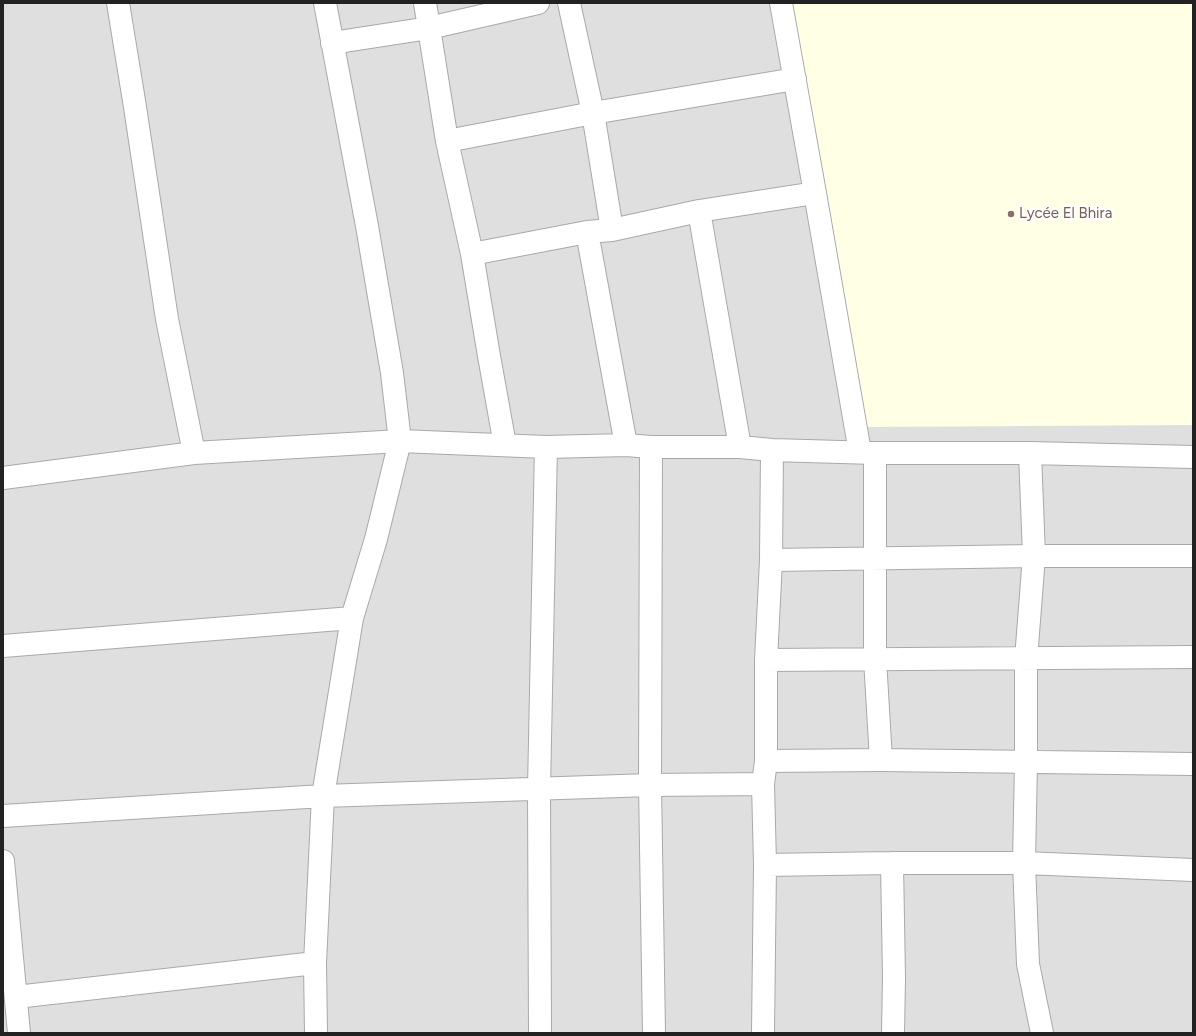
<!DOCTYPE html>
<html>
<head>
<meta charset="utf-8">
<style>
  body { margin:0 }
  #map { position:relative; width:1196px; height:1036px; overflow:hidden; background:#f2efe9; font-family:Figtree,sans-serif }
  canvas { display:block }
  .frame { position:absolute; inset:0; border:4px solid #222; pointer-events:none }
</style>
</head>
<body>
<div id="map">
<canvas width="1196" height="1036"></canvas>
<div class="frame"></div>
</div>
<script>
const ctx = document.querySelector('canvas').getContext('2d');
ctx.lineJoin = 'round';
function fillPath(path, color) {
  ctx.fillStyle = color;
  ctx.fill(path, 'evenodd');
}
function toPath(rows) {
  const path = new Path2D();
  for (const r of rows) {
    path.moveTo(r[0], r[1]);
    for (let i = 2; i < r.length; i += 2) path.lineTo(r[i], r[i + 1]);
  }
  return path;
}
function trace(path, color, width, dash) {
  ctx.strokeStyle = color;
  ctx.lineWidth = width;
  ctx.lineCap = dash ? 'butt' : 'round';
  ctx.setLineDash(dash || []);
  ctx.stroke(path);
}
function label(font, color, halo, rows, align = 'center') {
  ctx.font = font + ' Figtree,sans-serif';
  ctx.lineWidth = 4;
  ctx.setLineDash([]);
  ctx.textBaseline = 'middle';
  ctx.strokeStyle = halo;
  ctx.fillStyle = color;
  for (const [text, x, y, turn = 0] of rows) {
    ctx.save();
    ctx.translate(x, y);
    ctx.rotate((+turn || 0) * Math.PI / 180);
    ctx.textAlign = isNaN(turn) ? turn : align;
    if (halo) ctx.strokeText(text, 0, 0);
    ctx.fillText(text, 0, 0);
    ctx.restore();
  }
}
const residential = toPath([
  [3,3,1193,3,1193,1033,3,1033]
]);
const education = toPath([
  [791,3,1193,3,1193,425,867,427]
]);
const minor = toPath([
  [118,3,135,107,167,319,194,453],
  [425,3,447,141,472,254,489,356,505,445],
  [569,3,593,113,612,230],
  [781,3,815,193,860,452],
  [332,43,429,28,538,3],
  [447,141,593,113,795,79],
  [699,211,740,447],
  [587,232,626,445],
  [472,254,587,232,612,230,699,211,815,193],
  [651,447,650,785,654,1033],
  [875,453,875,659,881,760],
  [1030,453,1034,556,1026,659,1026,762,1024,863,1028,964,1042,1033],
  [3,478,194,453,400,441,546,447,626,445,651,447,740,447,772,450,875,453,1030,453,1193,457],
  [771,560,1034,556,1193,556],
  [3,646,352,618],
  [766,660,1193,657],
  [766,761,881,760,1193,764],
  [3,816,323,796,650,785,763,784],
  [3,861,19,1033],
  [892,863,894,978,893,1033],
  [765,865,892,863,1024,863,1193,870],
  [16,997,315,963],
  [316,1033,315,963,323,796,352,618,376,539,400,441,392,373,367,226,325,3],
  [540,1033,539,789,546,447],
  [763,1033,765,865,763,784,766,761,766,660,771,560,772,450]
]);
const markers = [
  [1011,214,4,"#8d6e63"]
];
const educationNames = [
  ["Lycée El Bhira",1019,214]
];
fillPath(residential, '#e0dfdf');
fillPath(education, '#ffffe5');
trace(minor, '#a9a9a9', 24);
trace(minor, '#fff', 22);
for (const [x, y, r, color] of markers) {
  const dot = new Path2D();
  dot.arc(x, y, r, 0, 2 * Math.PI);
  ctx.fillStyle = color;
  ctx.fill(dot);
  trace(dot, '#fff', 1.5);
}
label('15px', '#785e54', '#fff', educationNames, 'left');
</script>
</body>
</html>
